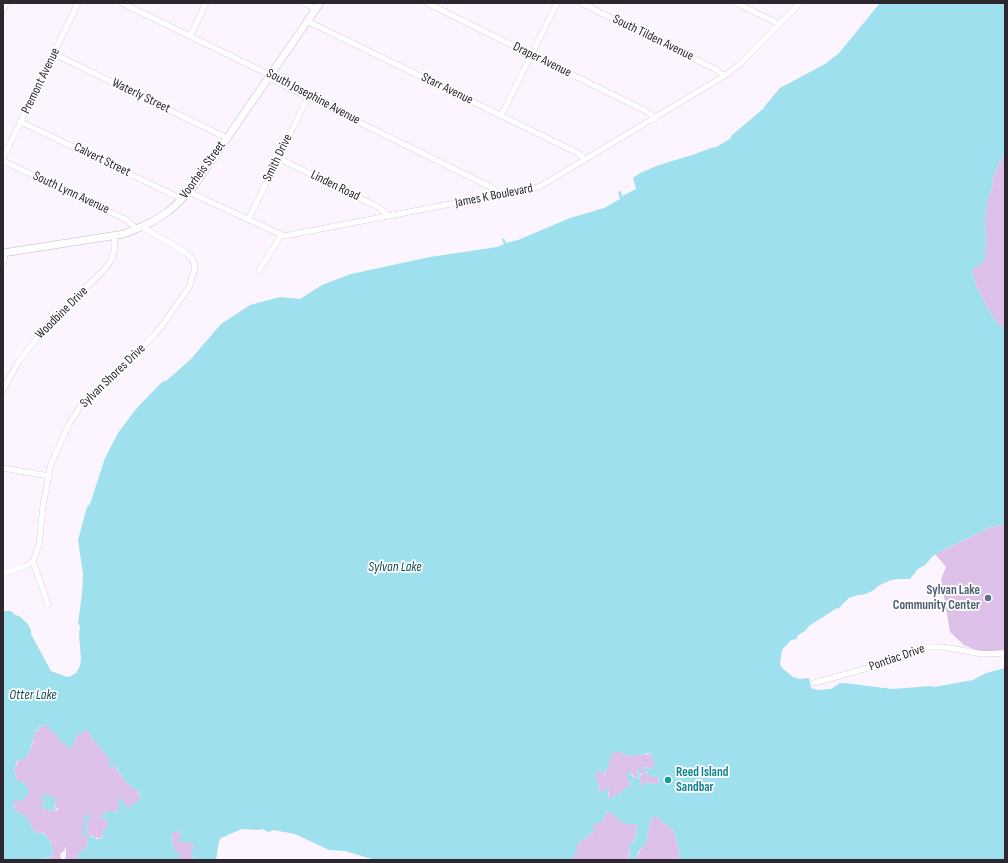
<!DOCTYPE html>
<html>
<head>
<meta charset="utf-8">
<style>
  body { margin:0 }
  #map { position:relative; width:1008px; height:863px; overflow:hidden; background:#fcf5ff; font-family:"Sofia Sans Condensed",sans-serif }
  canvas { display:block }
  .frame { position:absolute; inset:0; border:4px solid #2c262e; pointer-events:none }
</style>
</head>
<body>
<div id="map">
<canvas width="1008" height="863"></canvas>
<div class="frame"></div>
</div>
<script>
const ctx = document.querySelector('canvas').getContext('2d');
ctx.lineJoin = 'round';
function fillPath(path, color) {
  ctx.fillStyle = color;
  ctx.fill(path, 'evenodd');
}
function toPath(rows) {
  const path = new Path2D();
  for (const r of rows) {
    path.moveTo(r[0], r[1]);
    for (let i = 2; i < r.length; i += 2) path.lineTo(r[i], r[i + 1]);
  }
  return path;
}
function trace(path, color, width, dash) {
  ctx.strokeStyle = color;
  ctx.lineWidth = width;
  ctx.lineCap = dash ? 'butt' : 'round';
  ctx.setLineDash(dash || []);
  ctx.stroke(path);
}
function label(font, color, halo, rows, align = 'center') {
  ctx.font = font + ' "Sofia Sans Condensed",sans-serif';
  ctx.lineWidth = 3.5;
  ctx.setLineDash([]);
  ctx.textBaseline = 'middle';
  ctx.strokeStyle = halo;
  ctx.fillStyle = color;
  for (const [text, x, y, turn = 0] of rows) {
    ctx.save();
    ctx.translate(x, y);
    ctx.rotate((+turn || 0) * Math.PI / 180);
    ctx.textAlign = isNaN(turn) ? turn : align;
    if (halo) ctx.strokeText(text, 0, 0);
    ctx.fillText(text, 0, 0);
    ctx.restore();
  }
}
const green = toPath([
  [1005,151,1005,330,995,320,987,307,977,288,972,271,972,269,978,266,986,244,985,218,988,197,992,188,993,177],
  [1005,524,1005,650,993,651,978,651,964,645,950,632,941,579,946,567,935,554,991,527],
  [41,725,48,726,58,735,61,742,68,747,73,746,74,741,78,732,80,735,87,729,93,740,98,744,111,761,111,767,115,766,120,774,129,785,137,790,140,796,138,798,141,798,140,801,129,809,122,800,119,803,119,811,115,812,113,812,113,811,106,812,101,816,103,819,107,819,108,825,105,830,103,830,103,835,100,839,92,836,90,837,85,833,88,830,86,826,89,817,86,814,86,821,84,825,84,830,82,830,88,839,88,841,85,850,77,854,78,858,76,860,67,860,65,858,66,856,66,846,64,851,61,853,60,856,62,860,44,860,47,857,51,858,53,853,51,842,43,832,37,834,31,826,28,820,24,815,19,813,20,812,15,813,14,810,15,808,13,803,15,800,22,800,27,797,28,789,26,784,17,780,14,770,15,768,19,759,27,757,32,745,35,732,39,729],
  [50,794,51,794,50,799,56,798,55,799,56,800,54,801,56,803,54,806,58,809,57,811,54,808,55,811,52,811,52,812,48,808,44,808,44,810,41,807,44,801,43,798,40,796],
  [611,752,619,752,631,757,632,755,651,754,654,761,654,768,652,769,648,768,645,765,644,772,648,773,653,778,655,775,658,777,659,784,654,784,648,783,641,786,639,786,641,781,639,778,641,774,639,771,637,771,637,774,638,777,636,778,627,771,627,780,631,783,630,786,628,788,625,787,622,792,616,795,613,800,609,798,608,788,604,791,600,792,598,791,599,784,597,785,597,780,594,778,596,775,595,774,598,771,602,770,602,774,604,775,607,768,609,766,609,759,612,756],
  [609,811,622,821,637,824,635,838,630,846,629,860,573,860,573,856,578,844,580,843,583,838,586,839,590,833,593,833,592,827,593,824,602,822,605,816,605,814],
  [653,817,658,817,668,827,673,829,680,855,679,860,635,860,647,838,651,819],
  [174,830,176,830,181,833,183,841,194,844,193,849,192,851,193,857,191,860,179,860,179,855,175,851,171,836]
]);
const water = toPath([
  [880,3,1005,3,1005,151,993,177,992,188,988,197,985,218,986,237,985,259,981,264,974,268,972,271,977,288,987,307,995,320,1005,330,1005,524,991,527,945,549,933,556,925,565,918,569,910,579,899,579,891,580,878,586,874,590,866,594,861,595,858,595,849,598,838,609,837,608,809,626,805,631,797,636,797,639,791,640,782,650,780,664,782,668,793,677,800,679,809,678,811,688,818,690,831,689,840,683,845,683,892,689,932,686,934,687,973,680,986,673,1005,668,1005,860,679,860,680,855,673,829,668,827,658,817,654,817,651,819,647,838,645,842,646,845,643,846,639,851,635,860,629,860,630,853,629,844,634,841,635,838,637,824,625,824,608,811,605,814,605,816,602,822,594,824,593,827,595,832,590,833,586,839,583,838,582,841,578,844,576,849,578,852,573,856,573,860,375,860,345,851,329,850,295,834,273,830,269,832,262,829,259,830,242,829,221,838,219,841,216,860,191,860,193,857,190,852,193,849,194,844,179,841,179,838,182,834,176,830,171,836,175,851,180,852,179,860,76,860,78,858,77,853,85,850,88,841,88,839,82,833,82,830,84,830,83,822,86,821,84,817,85,815,86,814,90,817,86,826,88,830,85,833,90,837,95,837,96,839,101,839,103,835,102,831,105,830,108,825,107,819,101,818,101,816,106,812,113,810,114,812,115,812,119,811,118,802,120,797,129,809,132,804,140,801,141,798,138,798,140,795,137,790,135,790,126,782,115,766,109,767,108,764,111,761,98,744,93,740,87,729,80,735,78,733,74,741,74,745,71,747,69,750,68,747,59,740,57,735,45,725,43,726,40,725,39,729,36,730,29,753,27,757,17,761,15,768,14,770,17,780,26,784,29,791,27,797,21,801,15,800,13,804,15,808,14,810,16,810,15,813,20,812,20,813,24,815,29,820,31,826,37,834,42,832,49,839,53,848,53,853,51,858,47,857,44,860,3,860,3,611,11,611,15,615,19,616,27,623,31,630,31,634,51,671,67,677,71,676,76,673,80,666,81,659,79,634,80,626,78,623,82,594,83,574,78,540,87,507,90,504,105,458,118,433,136,409,161,383,164,381,166,381,190,360,221,324,250,305,280,297,300,299,322,285,351,274,430,257,497,247,504,244,502,239,504,238,506,243,518,240,570,218,604,208,620,199,618,192,621,191,622,196,636,189,633,178,640,173,659,165,692,155,714,147,715,148,731,138,731,136,764,108,764,107,780,88,825,64,839,53],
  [612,752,619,752,631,757,632,755,643,755,647,753,651,754,654,761,654,768,652,769,647,768,646,766,647,765,645,765,644,773,648,772,648,775,654,778,655,775,658,777,659,784,654,784,648,783,639,786,641,782,639,778,641,770,638,769,637,774,638,777,636,778,632,776,627,769,627,780,631,783,630,786,628,788,625,787,621,793,614,795,613,799,609,798,608,793,609,788,605,789,604,791,600,791,599,792,598,791,599,784,597,785,597,779,594,778,597,776,595,774,598,771,601,770,602,774,603,775,607,768,609,766,609,760,612,756],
  [51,794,50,799,56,797,56,800,54,801,56,803,54,806,58,811,55,809,52,812,48,808,44,808,43,811,41,807,44,801,40,795]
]);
const minor = toPath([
  [122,3,266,73,273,80,491,187,501,195],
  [304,3,316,9],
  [427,3,648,112,655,119],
  [581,3,717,70,724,76],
  [736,3,779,24],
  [3,10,6,3],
  [307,21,578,153,585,160],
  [190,36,206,3],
  [54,54,227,138],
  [501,116,557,3],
  [21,122,182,199],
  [3,158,78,3],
  [278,158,380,208,388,216],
  [3,161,127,220,137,229],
  [189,192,284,236,539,187,724,76,740,64,800,3],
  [248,220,308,97],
  [3,266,5,253],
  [259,271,281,235],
  [3,390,19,361,48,324,104,270,112,259,114,251,115,245,114,236],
  [3,468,49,476],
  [3,573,26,566,33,561],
  [48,605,33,561,39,545,43,506,51,464,69,424,82,404,97,388,127,364,155,334,164,323,189,287,194,272,195,266,192,259,185,252,142,227],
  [814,683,879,665,909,651,924,647,943,647,983,654,1005,653]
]);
const tertiary = toPath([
  [3,253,124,234,152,222,169,211,182,199,194,186,320,3]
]);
const markers = [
  [988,598,4,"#5c6f8a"],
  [668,780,4,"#0f9aa8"]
];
const streetNames = [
  ["South Tilden Avenue",653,38,26],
  ["Draper Avenue",542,60,26],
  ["Premont Avenue",41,81,-64],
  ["Starr Avenue",447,89,26],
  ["Waterly Street",141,96,26],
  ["South Josephine Avenue",313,97,28],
  ["Smith Drive",278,158,-64],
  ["Calvert Street",102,160,26],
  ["Voorheis Street",203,170,-54],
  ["Linden Road",335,186,26],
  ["South Lynn Avenue",71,193,25],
  ["James K Boulevard",494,196,-11],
  ["Woodbine Drive",62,313,-45],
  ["Sylvan Shores Drive",113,376,-44],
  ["Pontiac Drive",897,658,-19]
];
const serviceNames = [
  ["Sylvan Lake",980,591],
  ["Community Center",980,606]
];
const cultureNames = [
  ["Reed Island",676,773],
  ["Sandbar",676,788]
];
const waterNames = [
  ["Sylvan Lake",395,567],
  ["Otter Lake",33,695]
];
fillPath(green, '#ddc1e9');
fillPath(water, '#9ee0ed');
trace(minor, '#c4b5cb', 6);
trace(tertiary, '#c4b5cb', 8);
trace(minor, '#fff', 5.5);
trace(tertiary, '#fff', 7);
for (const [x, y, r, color] of markers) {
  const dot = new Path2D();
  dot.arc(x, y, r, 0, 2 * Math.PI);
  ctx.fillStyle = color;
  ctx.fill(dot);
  trace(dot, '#fff', 1.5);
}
label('13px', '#2c262e', '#fff', streetNames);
label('bold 13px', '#4e5e75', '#fff', serviceNames, 'right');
label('bold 13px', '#0d838f', '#fff', cultureNames, 'left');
label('italic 14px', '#164f59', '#fff', waterNames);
</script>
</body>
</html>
